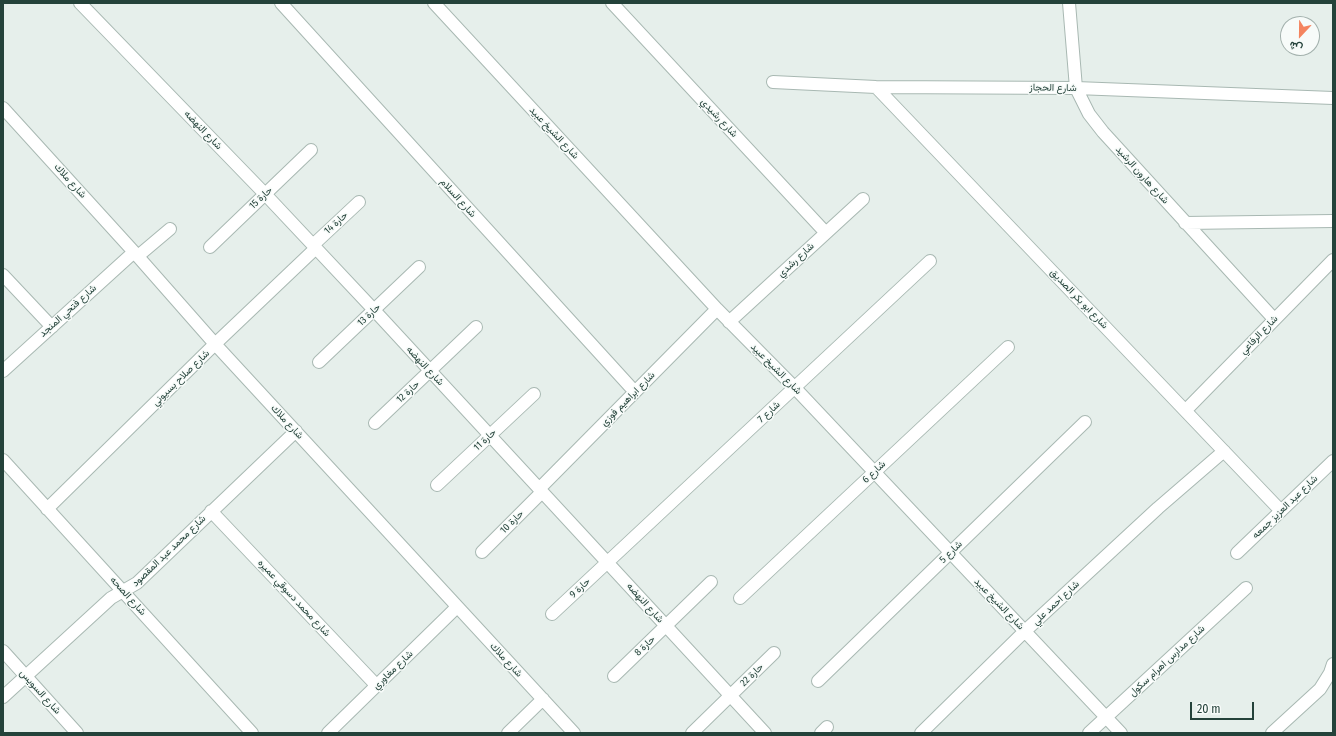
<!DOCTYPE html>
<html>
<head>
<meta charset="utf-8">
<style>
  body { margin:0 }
  #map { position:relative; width:1336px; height:736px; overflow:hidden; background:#e6efeb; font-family:"Fira Sans Condensed",Vazirmatn,sans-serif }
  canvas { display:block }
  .frame { position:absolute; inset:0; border:4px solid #24423a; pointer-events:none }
  .north { position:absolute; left:1280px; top:16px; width:40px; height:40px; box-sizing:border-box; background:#f7fbf9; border:1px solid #a3b1ad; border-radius:50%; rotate:202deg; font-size:11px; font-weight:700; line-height:16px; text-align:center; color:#24423a }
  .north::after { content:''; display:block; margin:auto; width:14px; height:18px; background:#f4845f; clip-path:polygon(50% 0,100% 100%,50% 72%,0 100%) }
  .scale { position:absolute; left:1190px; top:702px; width:64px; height:18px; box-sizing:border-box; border:2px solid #24423a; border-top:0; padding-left:5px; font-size:12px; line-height:14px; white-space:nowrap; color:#24423a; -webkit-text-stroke:3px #f7fbf9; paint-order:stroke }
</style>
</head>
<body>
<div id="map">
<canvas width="1336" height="736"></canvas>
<div class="frame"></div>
<div class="north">ش</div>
<div class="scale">20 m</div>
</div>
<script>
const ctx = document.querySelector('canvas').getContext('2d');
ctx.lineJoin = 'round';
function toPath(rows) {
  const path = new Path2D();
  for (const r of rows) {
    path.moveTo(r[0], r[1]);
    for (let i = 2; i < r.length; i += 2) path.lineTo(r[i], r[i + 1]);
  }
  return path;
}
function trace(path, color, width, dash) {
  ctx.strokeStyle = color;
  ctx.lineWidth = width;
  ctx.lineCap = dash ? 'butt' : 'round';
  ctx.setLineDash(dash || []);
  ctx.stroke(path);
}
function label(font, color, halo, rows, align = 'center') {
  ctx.font = font + ' "Fira Sans Condensed",Vazirmatn,sans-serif';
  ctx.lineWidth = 3;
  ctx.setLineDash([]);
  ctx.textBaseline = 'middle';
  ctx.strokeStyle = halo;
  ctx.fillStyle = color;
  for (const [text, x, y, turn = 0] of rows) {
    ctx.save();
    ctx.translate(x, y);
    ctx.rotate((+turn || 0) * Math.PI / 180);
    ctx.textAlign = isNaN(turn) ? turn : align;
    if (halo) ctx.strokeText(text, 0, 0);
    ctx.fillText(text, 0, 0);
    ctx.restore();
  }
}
const minor = toPath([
  [80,3,265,194,374,310,765,733],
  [281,3,635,392],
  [434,3,717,309,795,388,1121,733],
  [612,3,826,233],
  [1069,3,1076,88,1089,114,1103,132,1274,319],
  [773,82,876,87,1076,88,1333,98],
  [876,87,1281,511],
  [3,108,134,252,215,344,574,733],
  [1185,223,1333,221],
  [313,245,359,202],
  [210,247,311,150],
  [138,256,170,229],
  [3,275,52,327],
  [729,322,863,199],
  [319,362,419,267],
  [3,371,134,252],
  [1186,410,1333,260],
  [375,423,476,327],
  [3,460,252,733],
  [437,485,534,394],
  [539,489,717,309],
  [47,509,215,344,316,248],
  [211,511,377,686],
  [482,552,542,492],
  [1237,553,1333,461],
  [740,598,1008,347],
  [552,614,930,261],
  [3,651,77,733],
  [614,676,711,582],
  [818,681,1085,422],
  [3,697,111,598,137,583,296,431],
  [328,733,457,607],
  [508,733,543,699],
  [692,733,774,653],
  [821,733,827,727],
  [921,733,1025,631,1158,508,1224,451],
  [1089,733,1246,588],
  [1272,733,1320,689,1330,673,1333,664]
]);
const streetNames = [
  ["شارع الحجاز",1053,88,1],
  ["شارع رشيدي",719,118,47],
  ["شارع النهضه",203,130,46],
  ["شارع الشيخ عبيد",554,133,47],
  ["شارع هارون الرشيد",1142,175,48],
  ["شارع ملاك",70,181,48],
  ["حارة 15",261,198,-44],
  ["شارع السلام",458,198,48],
  ["حارة 14",336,223,-43],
  ["شارع رشدي",796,260,-43],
  ["شارع ابو بكر الصديق",1079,299,46],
  ["شارع فتحي المنجد",68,311,-42],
  ["حارة 13",369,315,-43],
  ["شارع الرفاعي",1259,335,-46],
  ["شارع النهضه",425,366,47],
  ["شارع الشيخ عبيد",776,369,45],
  ["شارع صلاح بسيوني",181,378,-44],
  ["حارة 12",408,392,-43],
  ["شارع ابراهيم فوزي",628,399,-45],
  ["شارع 7",769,412,-43],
  ["شارع ملاك",287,422,47],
  ["حارة 11",485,440,-43],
  ["شارع 6",874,472,-43],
  ["شارع عبد العزيز جمعه",1285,507,-44],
  ["حارة 10",512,522,-45],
  ["شارع محمد عبد المقصود",169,551,-44],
  ["شارع 5",951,552,-44],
  ["حارة 9",580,588,-43],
  ["شارع الصحه",128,596,48],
  ["شارع محمد دسوقي عميره",294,598,47],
  ["شارع النهضه",645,603,48],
  ["شارع احمد علي",1056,603,-43],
  ["شارع الشيخ عبيد",999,604,46],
  ["حارة 8",645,646,-44],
  ["شارع ملاك",506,660,47],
  ["شارع مدارس اهرام سكول",1167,661,-43],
  ["شارع مغاوري",393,670,-44],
  ["حارة 22",752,675,-44],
  ["شارع السويس",40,692,48]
];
trace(minor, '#a8b8b2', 14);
trace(minor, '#fff', 12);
label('10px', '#24423a', '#f7fbf9', streetNames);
</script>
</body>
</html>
